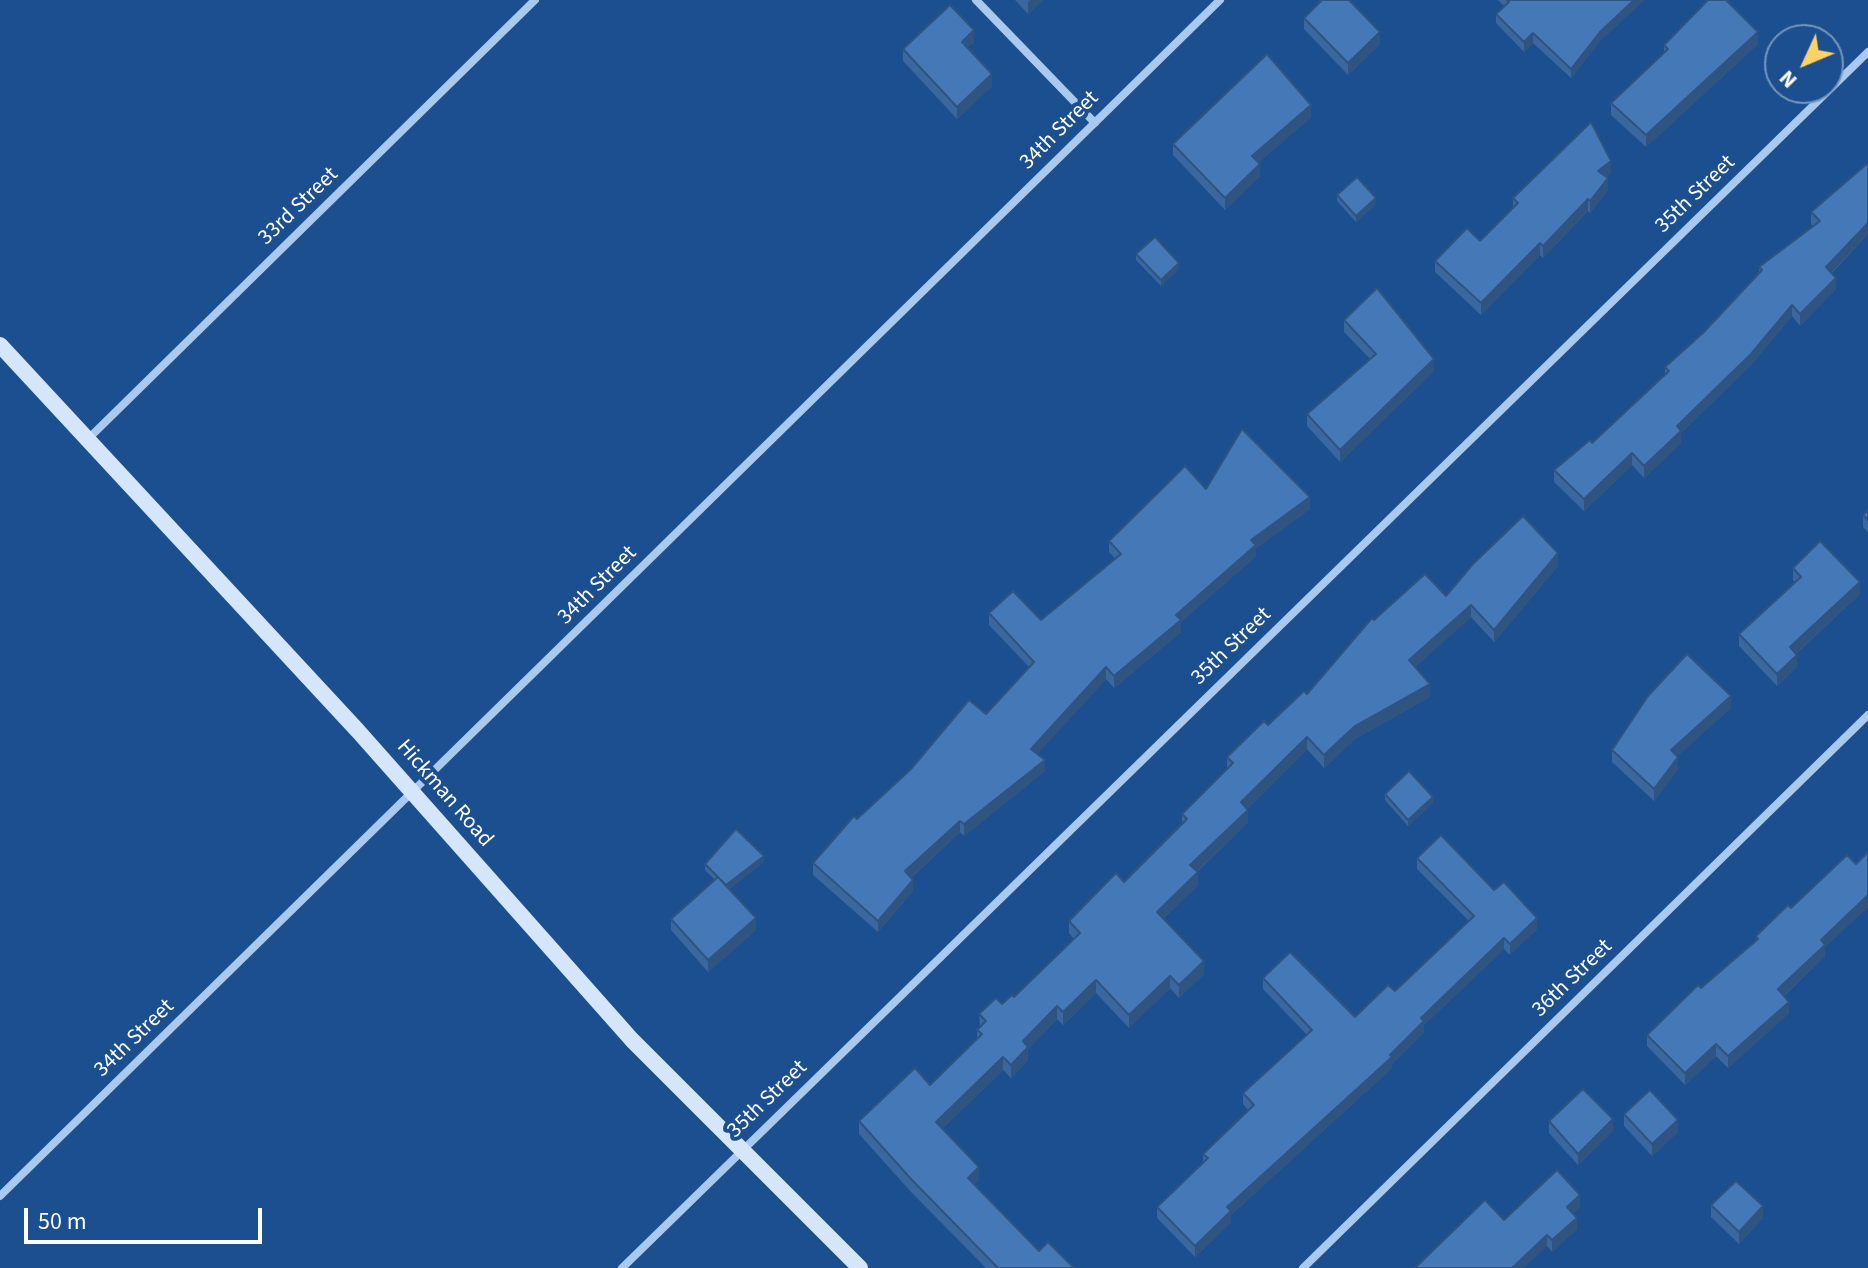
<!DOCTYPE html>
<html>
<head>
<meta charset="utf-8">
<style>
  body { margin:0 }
  #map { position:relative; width:1868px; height:1268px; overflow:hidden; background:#1b4f8f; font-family:"Source Sans 3",sans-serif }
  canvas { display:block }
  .north { position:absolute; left:1764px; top:24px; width:80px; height:80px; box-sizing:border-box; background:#1b4f8f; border:2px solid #7695bc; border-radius:50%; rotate:226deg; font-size:22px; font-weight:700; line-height:32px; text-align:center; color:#fff }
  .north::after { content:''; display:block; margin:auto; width:28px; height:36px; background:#ffd166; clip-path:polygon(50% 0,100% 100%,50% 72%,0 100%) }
  .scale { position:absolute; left:24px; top:1208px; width:238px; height:36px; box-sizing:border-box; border:4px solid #fff; border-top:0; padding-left:10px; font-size:24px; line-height:28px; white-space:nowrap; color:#fff; -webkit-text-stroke:6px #1b4f8f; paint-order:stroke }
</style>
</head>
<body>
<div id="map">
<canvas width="1868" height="1268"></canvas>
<div class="north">N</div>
<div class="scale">50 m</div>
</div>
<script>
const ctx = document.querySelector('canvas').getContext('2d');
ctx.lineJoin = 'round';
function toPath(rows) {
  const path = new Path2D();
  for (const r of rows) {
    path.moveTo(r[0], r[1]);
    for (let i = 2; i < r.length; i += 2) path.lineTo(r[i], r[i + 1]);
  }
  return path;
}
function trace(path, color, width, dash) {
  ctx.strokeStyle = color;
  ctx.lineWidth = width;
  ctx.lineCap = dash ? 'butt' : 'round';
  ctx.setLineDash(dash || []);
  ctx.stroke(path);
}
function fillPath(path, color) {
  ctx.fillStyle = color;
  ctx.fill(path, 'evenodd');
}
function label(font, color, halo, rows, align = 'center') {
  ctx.font = font + ' "Source Sans 3",sans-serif';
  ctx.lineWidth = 8;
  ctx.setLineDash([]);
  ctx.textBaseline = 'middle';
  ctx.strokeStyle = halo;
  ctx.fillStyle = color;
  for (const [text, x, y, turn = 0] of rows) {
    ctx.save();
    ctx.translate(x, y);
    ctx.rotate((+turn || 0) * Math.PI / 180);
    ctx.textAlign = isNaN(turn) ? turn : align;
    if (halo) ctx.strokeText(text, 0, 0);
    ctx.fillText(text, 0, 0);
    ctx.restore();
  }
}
const minor = toPath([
  [976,0,1095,123],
  [88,439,535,0],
  [0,1196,1220,0],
  [622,1268,1868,52],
  [1303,1268,1868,715]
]);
const secondary = toPath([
  [0,345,358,731,632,1040,860,1268]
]);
const wall = toPath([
  [1015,0,1043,0,1028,14],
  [1498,0,1644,0,1600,41,1571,78,1533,43,1524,52,1496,23,1496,14,1504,6],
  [1304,18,1380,44,1348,75,1304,29],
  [974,42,967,48,992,86,957,119,903,61,903,49],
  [1758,44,1646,147,1611,115,1611,103,1664,52,1664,45],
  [1311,117,1259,162,1260,176,1225,210,1173,155,1173,144],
  [1611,173,1606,177,1608,190,1590,213,1588,211,1543,258,1540,255,1481,315,1435,272,1435,261,1480,241,1513,207,1513,198],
  [1337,195,1376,204,1356,222,1337,201],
  [1811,212,1868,234,1832,273,1836,289,1800,326,1792,316,1751,365,1681,433,1681,443,1644,478,1632,465,1584,511,1554,482,1554,470,1592,443,1665,374,1665,367,1703,333,1759,272,1759,267,1813,226,1811,224],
  [1136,254,1179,269,1161,286,1136,260],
  [1344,320,1434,371,1340,462,1307,426,1307,414,1370,359,1344,332],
  [1206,489,1310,509,1256,548,1256,556,1181,622,1181,632,1114,688,1106,679,1037,754,1045,771,964,836,960,832,911,878,913,891,878,932,813,875,813,863,857,819,986,714,1029,667,989,625,989,613,1041,620,1115,559,1109,552,1109,541],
  [1868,510,1868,532,1863,527,1863,515],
  [1558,566,1494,642,1471,617,1415,667,1430,697,1355,739,1324,768,1307,749,1247,809,1248,822,1197,872,1198,885,1164,918,1204,974,1179,998,1170,988,1129,1028,1096,993,1063,1025,1057,1019,1028,1049,1028,1060,1011,1078,1003,1070,942,1129,979,1180,974,1184,1039,1251,1074,1268,986,1268,911,1192,859,1134,859,1121,930,1085,977,1038,977,1030,980,1027,979,1014,1014,997,1074,939,1069,933,1069,921,1124,882,1182,825,1182,814,1227,769,1227,757,1307,694,1374,620,1446,596],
  [1793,568,1860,594,1796,654,1797,667,1777,686,1739,646,1739,634,1795,582,1793,580],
  [1731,708,1677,756,1678,769,1654,801,1612,762,1612,750],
  [1385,794,1433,803,1408,826,1385,800],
  [1868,852,1868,907,1825,947,1825,956,1784,996,1789,1013,1728,1068,1716,1056,1685,1085,1647,1046,1647,1035,1756,941,1756,936,1791,908,1856,864],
  [1417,858,1494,890,1537,929,1510,955,1504,949,1424,1025,1424,1032,1392,1064,1392,1068,1231,1215,1231,1222,1195,1257,1157,1218,1157,1207,1203,1162,1203,1154,1248,1110,1243,1104,1243,1093,1307,1035,1263,989,1263,978,1355,1017,1395,991,1469,921,1417,869],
  [764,862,729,889,756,930,708,972,671,930,671,919,715,880,705,870,705,864],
  [1624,1114,1678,1132,1652,1156,1624,1126],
  [1549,1121,1613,1131,1578,1165,1549,1133],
  [1711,1205,1763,1218,1739,1244,1711,1217],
  [1580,1207,1573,1213,1577,1229,1552,1252,1547,1246,1504,1220]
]);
const shadedWall = toPath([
  [1030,0,1043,0,1028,14,1028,2],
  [1634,0,1644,0,1600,41,1571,78,1571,69,1600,32],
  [974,30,974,42,962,53,962,42],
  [1380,32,1380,44,1348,75,1348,63],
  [1758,32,1758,44,1646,147,1646,135],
  [1533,33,1533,43,1524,52,1524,42],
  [992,74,992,86,957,119,957,107],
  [1311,105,1311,117,1252,168,1252,156],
  [1611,161,1611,173,1598,183,1598,171],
  [1260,164,1260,176,1225,210,1225,198],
  [1608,178,1608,190,1590,213,1590,201],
  [1376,198,1376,204,1356,222,1356,216],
  [1588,199,1588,211,1543,258,1543,246],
  [1868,223,1868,234,1826,278,1826,267],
  [1540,243,1540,255,1481,315,1481,303],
  [1179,263,1179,269,1161,286,1161,280],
  [1836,278,1836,289,1800,326,1800,314],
  [1792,305,1792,316,1751,365,1681,433,1681,443,1644,478,1644,466,1677,426],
  [1434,359,1434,371,1340,462,1340,450],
  [1632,453,1632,465,1584,511,1584,499],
  [1310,497,1310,509,1256,548,1256,556,1181,622,1181,632,1114,688,1114,676,1251,540],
  [1558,553,1558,566,1494,642,1494,630],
  [1860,582,1860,594,1790,659,1790,647],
  [1471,605,1471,617,1409,673,1409,660],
  [1797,655,1797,667,1777,686,1777,674],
  [1106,667,1106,679,1031,761,1031,749],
  [1430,684,1430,697,1355,739,1324,768,1324,755,1355,726],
  [1731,696,1731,708,1671,762,1671,750],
  [1307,737,1307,749,1241,815,1241,802],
  [1678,757,1678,769,1654,801,1654,789],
  [1045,760,1045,771,964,836,964,824],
  [1433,797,1433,803,1408,826,1408,820],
  [1248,810,1248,822,1190,878,1190,865],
  [960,821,960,832,905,883,905,871],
  [764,856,764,862,726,891,726,885],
  [1198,872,1198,885,1157,925,1157,912],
  [913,880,913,891,878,932,878,921],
  [1868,895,1868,907,1825,947,1825,956,1778,1001,1778,989,1821,940],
  [756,918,756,930,708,972,708,960],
  [1537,918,1537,929,1510,955,1510,944],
  [1504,938,1504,949,1424,1025,1424,1032,1392,1064,1392,1068,1231,1215,1231,1222,1195,1257,1195,1246,1227,1207,1390,1055,1421,1018],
  [1204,961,1204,974,1179,998,1179,985],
  [1170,976,1170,988,1129,1028,1129,1015],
  [1096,980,1096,993,1063,1025,1063,1012],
  [1789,1002,1789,1013,1728,1068,1728,1056],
  [1057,1006,1057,1019,1028,1049,1028,1060,1011,1078,1011,1065,1023,1041],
  [1716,1044,1716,1056,1685,1085,1685,1073],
  [1003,1057,1003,1070,936,1135,936,1122],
  [1613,1119,1613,1131,1578,1165,1578,1154],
  [1678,1120,1678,1132,1652,1156,1652,1144],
  [979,1167,979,1180,968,1191,968,1178],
  [1580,1195,1580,1207,1567,1219,1567,1207],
  [1763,1206,1763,1218,1739,1244,1739,1232],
  [1577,1218,1577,1229,1552,1252,1552,1240],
  [1547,1235,1547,1246,1524,1268,1512,1268]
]);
const building = toPath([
  [1322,0,1349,0,1380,32,1348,63,1304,18,1322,0],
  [1507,0,1634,0,1600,32,1571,69,1533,33,1524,42,1496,14,1509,2,1507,0],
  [1708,0,1726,0,1758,32,1646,135,1611,103,1668,49,1664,45,1708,0],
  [950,5,974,30,962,42,992,74,957,107,903,49,950,5],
  [1267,54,1311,105,1252,156,1260,164,1225,198,1173,144,1267,54],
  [1591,122,1611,161,1598,171,1608,178,1590,201,1588,199,1543,246,1540,243,1481,303,1435,261,1467,228,1480,241,1518,203,1513,198,1591,122],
  [1868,163,1868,223,1826,267,1836,278,1800,314,1792,305,1751,354,1677,426,1681,431,1644,466,1632,453,1584,499,1554,470,1590,440,1592,443,1669,371,1665,367,1703,333,1762,270,1759,267,1820,221,1811,212,1868,163],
  [1357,177,1376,198,1356,216,1337,195,1357,177],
  [1155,237,1179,263,1161,280,1136,254,1155,237],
  [1377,288,1434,359,1340,450,1307,414,1376,354,1344,320,1377,288],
  [1242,429,1310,497,1251,540,1256,545,1176,615,1181,620,1114,676,1106,667,1031,749,1045,760,964,824,960,821,905,871,913,880,878,921,813,863,854,816,857,819,911,769,969,700,986,714,1034,662,989,613,1013,591,1041,620,1121,554,1109,541,1185,466,1206,489,1242,429],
  [1868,510,1868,520,1863,515,1868,510],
  [1523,516,1558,553,1494,630,1471,605,1409,660,1430,684,1355,726,1324,755,1307,737,1241,802,1248,810,1190,865,1198,872,1157,912,1204,961,1179,985,1170,976,1129,1015,1096,980,1063,1012,1057,1006,1023,1041,1028,1047,1011,1065,1003,1057,936,1122,979,1167,968,1178,1039,1251,1048,1242,1074,1268,998,1268,911,1179,859,1121,915,1068,930,1085,982,1034,977,1030,986,1021,979,1014,996,998,1002,1004,1012,995,1014,997,1080,933,1069,921,1116,873,1124,882,1187,819,1182,814,1233,763,1227,757,1264,721,1268,725,1304,691,1307,694,1372,618,1374,620,1425,574,1446,596,1473,564,1523,516],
  [1820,541,1860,582,1790,647,1797,655,1777,674,1739,634,1801,577,1793,568,1820,541],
  [1687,654,1731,696,1671,750,1678,757,1654,789,1612,750,1648,696,1687,654],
  [1409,771,1433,797,1408,820,1385,794,1409,771],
  [736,829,764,856,726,885,705,864,736,829],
  [1441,835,1494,890,1504,882,1537,918,1510,944,1504,938,1421,1018,1424,1021,1390,1055,1392,1057,1227,1207,1231,1211,1195,1246,1157,1207,1208,1158,1203,1154,1254,1105,1243,1093,1312,1030,1263,978,1290,952,1355,1017,1388,985,1395,991,1474,916,1417,858,1441,835],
  [1868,852,1868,895,1821,940,1825,945,1778,989,1789,1002,1728,1056,1716,1044,1685,1073,1647,1035,1698,985,1701,988,1758,939,1756,936,1788,905,1791,908,1847,855,1856,864,1868,852],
  [718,877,756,918,708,960,671,919,718,877],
  [1583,1089,1613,1119,1578,1154,1549,1121,1583,1089],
  [1650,1090,1678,1120,1652,1144,1624,1114,1650,1090],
  [1557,1170,1580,1195,1567,1207,1577,1218,1552,1240,1547,1235,1512,1268,1415,1268,1485,1200,1504,1220,1557,1170],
  [1736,1181,1763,1206,1739,1232,1711,1205,1736,1181]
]);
const streetNames = [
  ["34th Street",1060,131,-45],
  ["35th Street",1696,195,-44],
  ["33rd Street",299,207,-44],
  ["34th Street",598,586,-45],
  ["35th Street",1232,647,-44],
  ["Hickman Road",444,794,49],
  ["36th Street",1573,979,-44],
  ["34th Street",135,1039,-44],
  ["35th Street",768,1100,-44]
];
trace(minor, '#a9c9ee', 8);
trace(secondary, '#d6e6fa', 16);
fillPath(wall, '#3a679d');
fillPath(shadedWall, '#305480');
fillPath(building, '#4478b7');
trace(building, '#305480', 2);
label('22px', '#fff', '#1b4f8f', streetNames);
</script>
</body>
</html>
